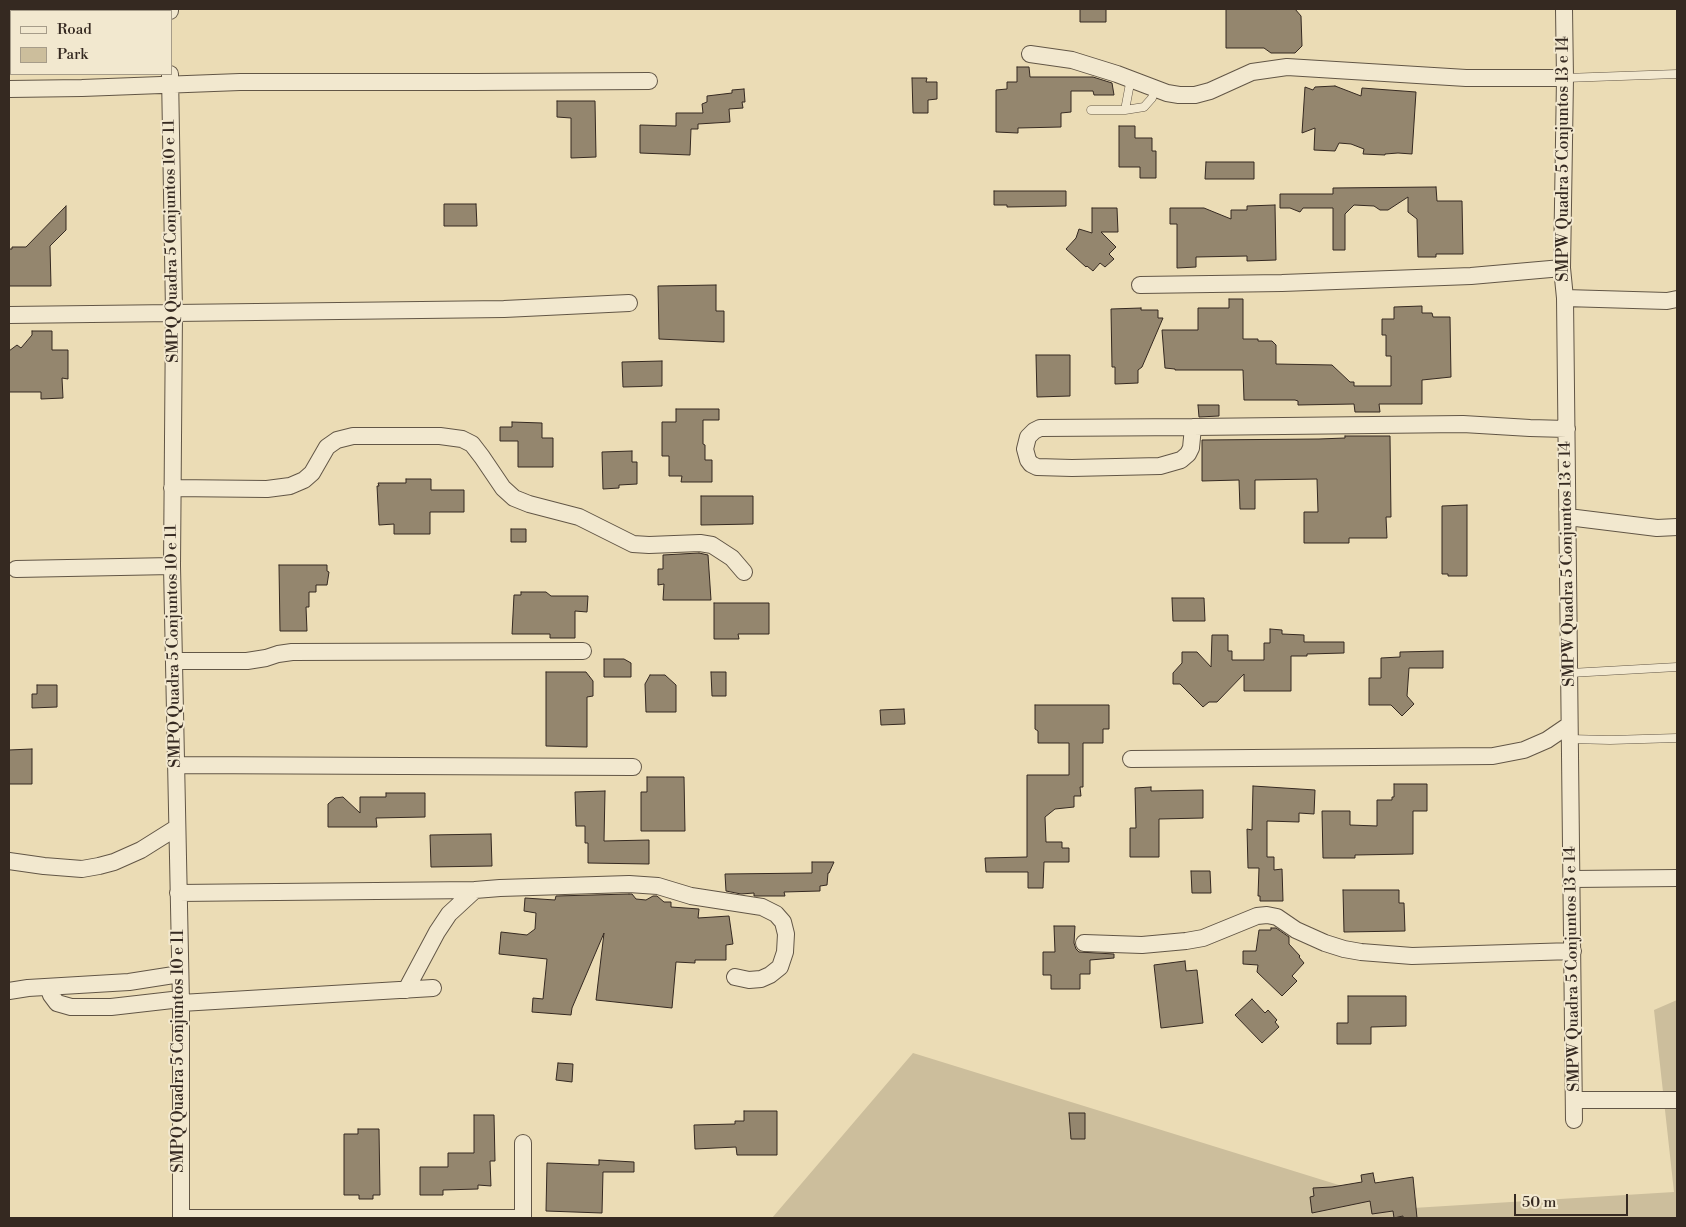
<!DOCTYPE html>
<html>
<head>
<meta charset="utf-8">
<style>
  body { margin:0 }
  #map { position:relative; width:1686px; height:1227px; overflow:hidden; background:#ebdcb5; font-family:"Libre Bodoni",serif }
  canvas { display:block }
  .frame { position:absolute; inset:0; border:10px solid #352921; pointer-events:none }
  .legend { position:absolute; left:10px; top:10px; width:162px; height:65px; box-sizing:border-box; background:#f2e8cf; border:1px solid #a69c89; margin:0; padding:6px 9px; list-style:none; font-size:15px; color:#352921 }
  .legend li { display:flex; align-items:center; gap:10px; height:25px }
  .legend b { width:25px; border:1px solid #a69c89 }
  .scale { position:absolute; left:1514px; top:1194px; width:114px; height:22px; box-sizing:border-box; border:2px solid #352921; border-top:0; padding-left:6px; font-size:15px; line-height:18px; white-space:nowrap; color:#352921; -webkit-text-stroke:4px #f2e8cf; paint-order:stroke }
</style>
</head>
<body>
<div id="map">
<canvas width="1686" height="1227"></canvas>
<div class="frame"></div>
<ul class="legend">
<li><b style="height:6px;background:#f2e8cf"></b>Road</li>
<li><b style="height:14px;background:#ccbe9c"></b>Park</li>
</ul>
<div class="scale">50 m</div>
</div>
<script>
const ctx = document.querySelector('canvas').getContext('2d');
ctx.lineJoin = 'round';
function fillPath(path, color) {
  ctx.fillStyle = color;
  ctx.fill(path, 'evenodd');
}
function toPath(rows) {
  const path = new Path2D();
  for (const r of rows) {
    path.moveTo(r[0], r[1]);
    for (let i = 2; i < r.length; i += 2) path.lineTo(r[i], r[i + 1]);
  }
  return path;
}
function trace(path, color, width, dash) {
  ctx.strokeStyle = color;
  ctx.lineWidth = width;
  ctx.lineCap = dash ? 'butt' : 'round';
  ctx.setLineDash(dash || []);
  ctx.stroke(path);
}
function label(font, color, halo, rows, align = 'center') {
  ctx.font = font + ' "Libre Bodoni",serif';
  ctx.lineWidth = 4;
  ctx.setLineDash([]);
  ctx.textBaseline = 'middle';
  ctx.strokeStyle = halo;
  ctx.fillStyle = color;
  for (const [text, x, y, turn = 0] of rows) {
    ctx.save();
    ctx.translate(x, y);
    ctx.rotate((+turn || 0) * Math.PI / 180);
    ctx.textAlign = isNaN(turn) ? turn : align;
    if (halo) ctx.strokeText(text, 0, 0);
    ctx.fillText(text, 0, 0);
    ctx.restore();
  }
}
const green = toPath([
  [1677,1000,1677,1218,772,1218,913,1053,1413,1208,1674,1192,1654,1010]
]);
const building = toPath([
  [1080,9,1106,9,1106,22,1080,22,1080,9],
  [1226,9,1295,9,1301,16,1302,46,1295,53,1271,53,1264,48,1226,48,1226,9],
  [1017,67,1029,67,1030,77,1093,77,1112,83,1114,95,1094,95,1093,91,1071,91,1071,112,1061,113,1061,127,1018,128,1018,133,996,132,996,90,1007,89,1007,82,1017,82,1017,67],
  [912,78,927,78,926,82,937,82,937,99,928,100,928,113,913,113,912,78],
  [1335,86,1361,96,1362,88,1416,92,1412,154,1398,153,1385,154,1385,155,1363,154,1364,149,1351,144,1339,143,1335,151,1314,150,1315,128,1302,133,1305,87,1313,90,1315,87,1335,86],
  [744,89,745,102,742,102,743,108,729,109,730,122,698,124,698,129,691,129,690,155,640,153,640,125,676,126,676,113,703,113,702,104,707,102,707,96,732,93,732,90,744,89],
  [557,101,595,101,596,157,571,158,571,118,557,117,557,101],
  [1119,126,1135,126,1135,138,1152,138,1152,151,1156,151,1156,178,1140,178,1140,167,1119,167,1119,126],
  [1206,162,1254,162,1254,179,1205,179,1206,162],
  [1436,187,1437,201,1462,201,1463,254,1436,254,1436,257,1418,257,1417,219,1408,212,1408,197,1388,210,1380,210,1374,206,1354,205,1345,214,1345,250,1333,250,1333,208,1303,208,1300,212,1290,208,1280,208,1280,194,1333,194,1333,188,1436,187],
  [994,191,1066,191,1066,206,1007,207,1007,205,994,205,994,191],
  [476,204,477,226,444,226,444,204,476,204],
  [1275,205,1276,260,1247,261,1247,256,1196,257,1196,267,1177,268,1177,224,1170,224,1170,208,1204,208,1231,219,1231,210,1247,210,1247,206,1275,205],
  [66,206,66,230,50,246,51,286,9,286,9,249,12,249,12,247,26,247,66,206],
  [1092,208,1117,208,1118,232,1101,232,1116,247,1109,254,1114,259,1105,267,1100,263,1093,271,1087,266,1086,267,1066,249,1076,238,1079,229,1092,233,1092,208],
  [716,285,716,311,724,311,724,342,659,339,658,286,716,285],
  [1229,299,1243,299,1243,339,1258,339,1258,341,1272,341,1276,345,1276,364,1332,365,1350,382,1354,382,1354,386,1391,386,1391,356,1386,356,1386,335,1382,335,1382,319,1394,319,1394,307,1422,306,1422,313,1432,313,1433,317,1450,317,1451,377,1422,380,1422,404,1379,404,1380,412,1355,412,1354,404,1298,405,1298,401,1295,400,1244,400,1243,370,1175,370,1175,369,1165,368,1162,330,1198,330,1198,308,1229,308,1229,299],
  [1141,308,1141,310,1158,310,1158,318,1163,318,1142,367,1138,370,1138,383,1115,384,1115,367,1112,367,1111,309,1141,308],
  [32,331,52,331,52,350,68,350,68,379,62,378,63,398,41,399,41,392,9,392,9,351,17,345,21,348,32,335,32,331],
  [1036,355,1070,355,1070,396,1037,397,1036,355],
  [662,361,662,386,623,387,622,362,662,361],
  [1198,405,1219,405,1219,416,1199,417,1198,405],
  [676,409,719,409,719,420,703,420,703,444,705,445,705,460,712,460,712,482,681,482,682,476,669,476,669,456,662,456,662,422,676,422,676,409],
  [512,422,542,423,542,438,553,438,553,467,518,467,518,441,500,441,500,427,512,427,512,422],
  [1345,436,1390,436,1391,517,1386,517,1387,538,1349,538,1349,543,1304,543,1304,512,1318,512,1317,479,1255,480,1255,509,1240,509,1239,480,1202,481,1202,440,1319,439,1345,438,1345,436],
  [632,451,632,462,637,462,637,484,619,485,619,488,603,489,602,452,632,451],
  [406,479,431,479,431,490,464,490,464,512,430,512,430,534,394,534,394,524,379,525,377,486,379,486,378,483,406,483,406,479],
  [701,496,753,496,753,524,701,525,701,496],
  [1467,505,1467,576,1448,576,1448,574,1442,574,1442,506,1467,505],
  [511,529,526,529,526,542,511,542,511,529],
  [699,553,708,555,711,600,663,600,664,584,658,585,658,569,663,569,663,555,699,553],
  [279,565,327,565,327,571,329,572,327,585,316,585,316,592,309,592,309,607,306,607,307,631,280,631,279,565],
  [521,592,546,592,551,596,588,596,587,612,575,611,575,638,550,638,550,634,512,634,514,595,521,595,521,592],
  [1172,598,1204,598,1205,621,1173,621,1172,598],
  [714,603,769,603,769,634,738,634,739,639,714,639,714,603],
  [1270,629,1282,630,1282,634,1304,635,1304,642,1344,642,1344,653,1307,654,1307,656,1291,656,1291,691,1244,691,1244,674,1217,702,1209,702,1203,707,1180,684,1173,684,1173,673,1182,663,1182,652,1197,652,1211,667,1212,635,1228,635,1228,651,1232,651,1232,660,1264,660,1264,643,1270,643,1270,629],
  [1443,651,1443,668,1409,668,1407,696,1414,704,1402,716,1391,705,1369,705,1369,678,1381,678,1381,658,1400,657,1400,652,1443,651],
  [604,659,624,659,631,663,631,677,604,677,604,659],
  [546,672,586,672,593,681,593,696,587,697,587,747,546,746,546,672],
  [711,672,726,672,726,696,712,696,711,672],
  [650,675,665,675,676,685,676,712,646,712,645,684,650,675],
  [37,685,57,685,57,707,32,708,32,694,37,694,37,685],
  [1035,705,1109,705,1109,729,1103,729,1103,743,1083,743,1083,787,1080,787,1081,796,1074,796,1074,807,1055,809,1045,817,1046,842,1062,842,1062,848,1069,848,1069,862,1044,862,1043,888,1028,888,1028,872,986,872,985,858,1027,857,1027,775,1069,775,1069,743,1038,743,1038,731,1035,729,1035,705],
  [904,709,905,724,881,725,880,710,904,709],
  [32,749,32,784,9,784,9,750,32,749],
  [647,777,684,777,685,831,641,831,641,792,647,792,647,777],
  [1394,784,1427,784,1427,811,1413,811,1413,854,1355,855,1355,858,1323,858,1322,811,1350,811,1350,825,1377,826,1377,800,1392,800,1392,797,1394,797,1394,784],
  [1253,786,1315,790,1314,814,1299,813,1299,822,1267,821,1267,857,1274,857,1274,870,1282,869,1283,901,1260,901,1260,896,1258,896,1259,868,1248,868,1247,829,1252,830,1253,786],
  [1151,787,1151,791,1203,790,1203,818,1159,819,1159,857,1130,857,1130,828,1136,828,1135,788,1151,787],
  [605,791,604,841,649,840,649,864,588,863,588,843,585,843,585,826,576,826,575,792,605,791],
  [386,793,425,793,425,817,376,818,377,827,328,827,328,804,335,798,343,797,360,813,360,797,386,797,386,793],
  [491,834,492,866,431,867,430,835,491,834],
  [812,862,834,862,829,873,828,873,827,885,820,886,820,891,784,892,785,896,754,896,754,893,741,894,726,891,725,874,812,873,812,862],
  [1191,871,1210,871,1211,893,1192,893,1191,871],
  [1343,890,1399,890,1399,903,1404,903,1405,931,1344,932,1343,890],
  [629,894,632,894,636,899,646,900,653,896,657,896,664,902,671,902,671,907,699,909,698,918,729,916,733,944,726,945,726,960,695,960,695,963,676,962,672,1008,596,1000,604,933,572,1008,571,1015,532,1012,533,998,543,999,547,959,499,954,501,932,527,935,535,929,536,913,524,911,525,898,555,900,556,896,629,894],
  [1054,926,1075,926,1074,943,1076,949,1079,952,1114,954,1114,958,1090,960,1090,974,1080,974,1080,989,1051,989,1051,975,1043,975,1043,952,1055,952,1054,926],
  [1271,928,1276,928,1289,937,1289,944,1300,956,1299,957,1304,963,1292,976,1297,981,1282,996,1257,972,1258,965,1243,964,1243,951,1256,951,1259,930,1271,930,1271,928],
  [1185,961,1186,971,1197,970,1203,1023,1161,1028,1154,965,1185,961],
  [1348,996,1406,996,1406,1026,1371,1027,1371,1044,1337,1044,1337,1023,1348,1023,1348,996],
  [1252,999,1265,1013,1268,1010,1277,1020,1275,1022,1279,1027,1262,1043,1235,1015,1252,999],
  [558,1063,573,1064,572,1082,556,1080,558,1063],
  [744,1111,777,1111,777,1155,737,1155,736,1147,695,1149,694,1125,735,1124,735,1121,744,1121,744,1111],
  [1069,1113,1085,1113,1085,1139,1071,1139,1069,1113],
  [474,1115,494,1115,495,1161,490,1161,491,1186,478,1185,478,1189,443,1190,443,1195,420,1195,420,1167,448,1167,448,1153,474,1153,474,1115],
  [358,1129,379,1129,380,1195,373,1195,373,1199,359,1199,359,1195,344,1195,344,1134,358,1134,358,1129],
  [599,1160,634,1162,634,1172,603,1172,602,1213,546,1211,547,1163,599,1165,599,1160],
  [1373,1173,1375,1183,1413,1177,1417,1218,1403,1218,1403,1216,1394,1218,1393,1211,1372,1214,1370,1201,1312,1213,1310,1197,1314,1196,1313,1188,1332,1187,1362,1182,1361,1175,1373,1173]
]);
const service = toPath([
  [1565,78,1677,74],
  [1091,110,1125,110,1144,107,1152,98,1155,89],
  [1125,110,1131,78],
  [1570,673,1677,667],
  [1569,739,1610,740,1677,738]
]);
const minor = toPath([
  [170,9,170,11],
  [1564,9,1565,78,1562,268,1565,298,1574,1120],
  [1030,54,1072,60,1117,74,1167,93,1179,95,1195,95,1210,91,1252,72,1287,67,1466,78,1565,78],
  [170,74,174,312,172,566,181,1003,181,1218],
  [9,89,82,88,240,82,475,82,649,81],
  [1140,285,1282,283,1471,276,1562,268],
  [1565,298,1667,301,1677,299],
  [9,315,504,309,629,303],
  [1193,427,1191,448,1188,454,1181,460,1160,466,1072,468,1037,467,1031,464,1028,460,1025,449,1028,437,1034,431,1040,428,1193,427,1463,424,1530,428,1567,429],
  [172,488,267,489,290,486,304,480,312,473,327,447,337,440,353,436,440,436,462,439,472,444,482,457,503,488,514,498,529,504,579,517,633,544,649,545,700,543,712,545,732,558,744,572],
  [1568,517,1657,528,1677,527],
  [16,569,172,566],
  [174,661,247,661,266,658,278,654,292,652,583,651],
  [1131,759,1493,756,1524,750,1547,740,1569,725],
  [176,765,633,767],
  [9,861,44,866,82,869,99,866,114,862,141,850,176,828],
  [1572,879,1677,878],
  [178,893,475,890],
  [1084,943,1142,945,1186,941,1203,938,1257,916,1267,915,1277,917,1296,930,1325,943,1344,949,1361,952,1412,956,1573,951],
  [48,987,51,995,57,1003,71,1007,111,1007,181,999],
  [406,990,437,932,449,914,475,890,500,888,629,884,658,886,691,896,762,907,776,914,783,922,786,934,785,952,780,967,770,975,761,979,749,980,735,977],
  [9,991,28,988,129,982,180,974],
  [181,1003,433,988],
  [1574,1100,1677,1100],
  [523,1143,523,1218],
  [181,1218,523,1218]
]);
const streetNames = [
  ["SMPW Quadra 5 Conjuntos 13 e 14",1564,159,-90],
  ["SMPQ Quadra 5 Conjuntos 10 e 11",172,241,-91],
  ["SMPW Quadra 5 Conjuntos 13 e 14",1568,564,-91],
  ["SMPQ Quadra 5 Conjuntos 10 e 11",174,646,-91],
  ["SMPW Quadra 5 Conjuntos 13 e 14",1573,969,-91],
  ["SMPQ Quadra 5 Conjuntos 10 e 11",179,1051,-90]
];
fillPath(green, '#ccbe9c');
fillPath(building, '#94866e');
trace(building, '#352921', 1);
trace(service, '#625646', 9);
trace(minor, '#625646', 18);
trace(service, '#f2e8cf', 8);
trace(minor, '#f2e8cf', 16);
label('16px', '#352921', '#f2e8cf', streetNames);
</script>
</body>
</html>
